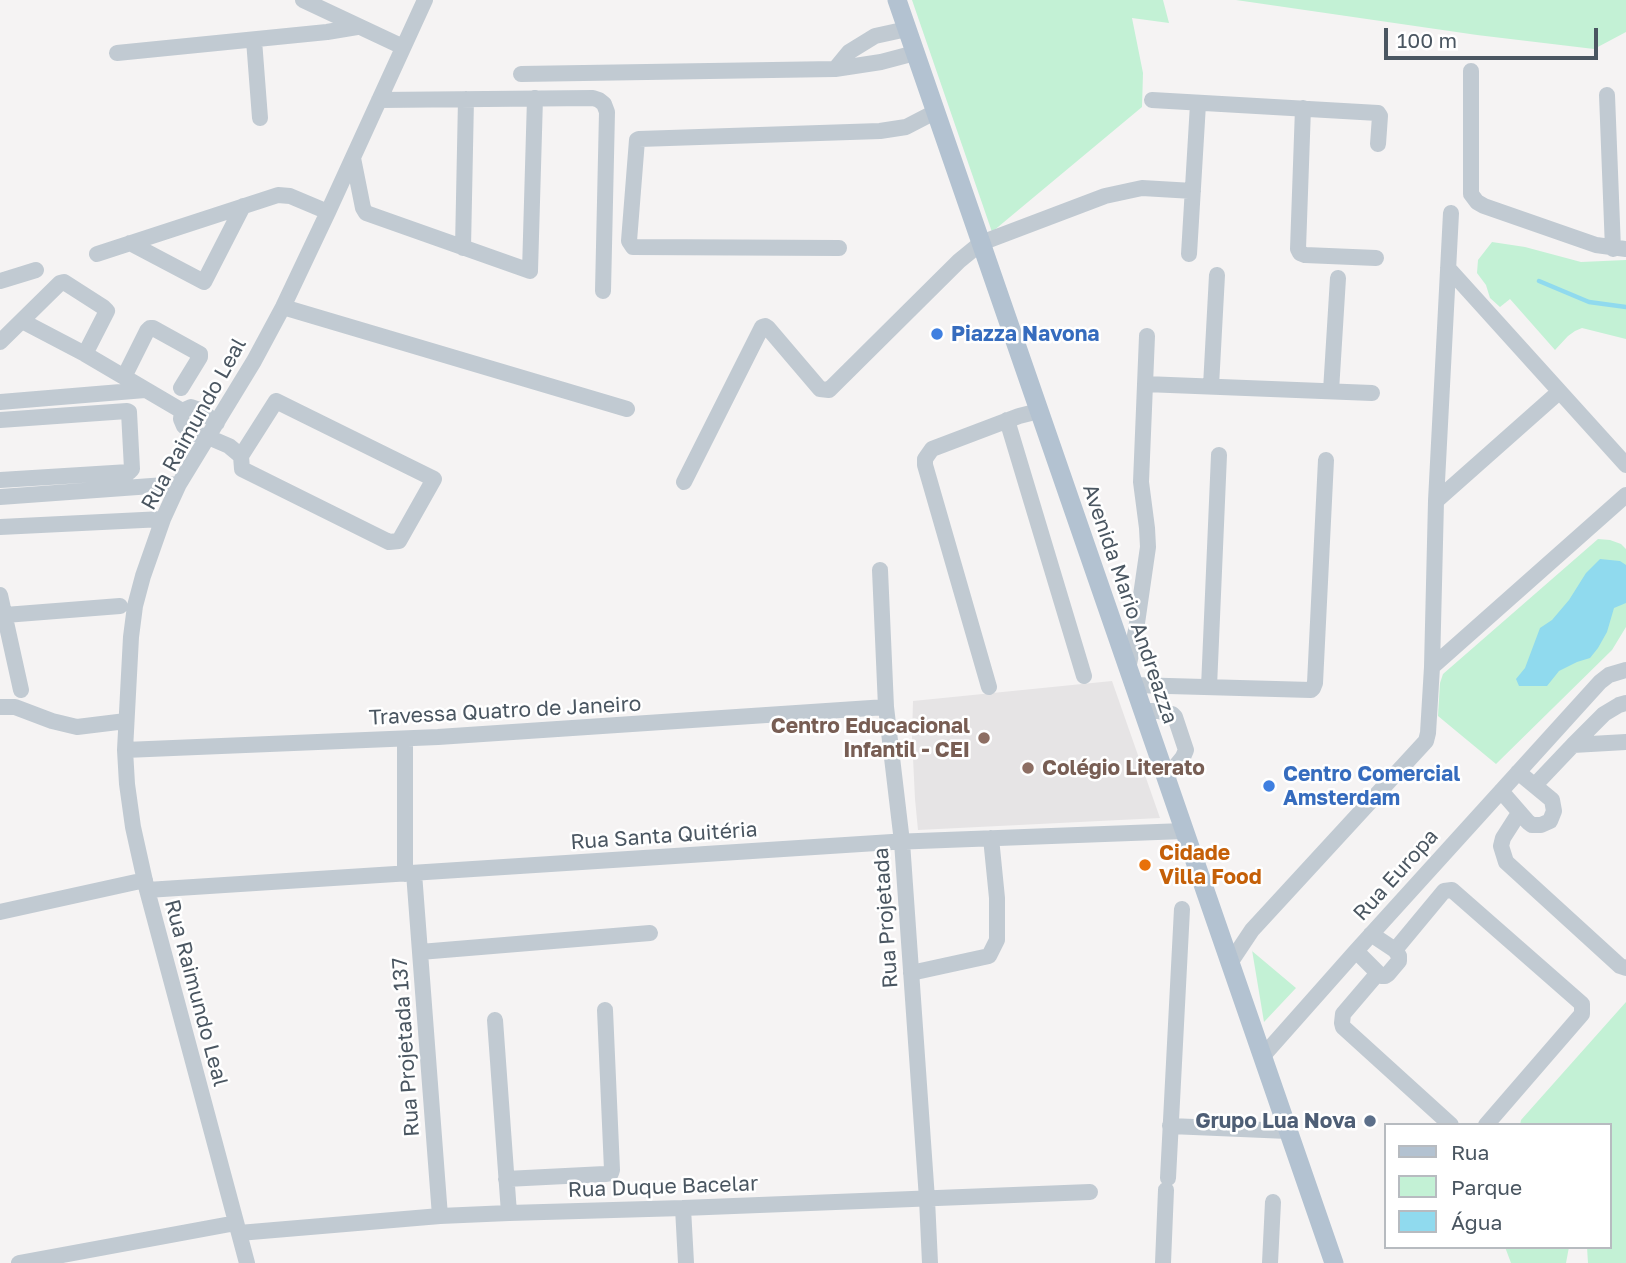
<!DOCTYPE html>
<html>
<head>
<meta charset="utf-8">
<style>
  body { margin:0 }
  #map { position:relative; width:1626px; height:1263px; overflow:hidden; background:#f5f3f3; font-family:"Golos Text",sans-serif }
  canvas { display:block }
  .legend { position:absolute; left:1384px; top:1123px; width:228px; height:126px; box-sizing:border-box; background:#fff; border:2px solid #b7bbc0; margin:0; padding:9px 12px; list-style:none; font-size:21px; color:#4a5661 }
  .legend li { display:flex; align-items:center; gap:14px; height:35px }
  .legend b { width:35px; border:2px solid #b7bbc0 }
  .scale { position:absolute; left:1384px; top:28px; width:214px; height:32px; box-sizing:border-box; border:4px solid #4a5661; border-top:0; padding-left:9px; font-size:21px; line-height:24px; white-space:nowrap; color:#4a5661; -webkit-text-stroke:5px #fff; paint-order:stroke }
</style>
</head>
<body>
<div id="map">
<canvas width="1626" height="1263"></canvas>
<ul class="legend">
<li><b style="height:9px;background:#b3c2d1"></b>Rua</li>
<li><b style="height:19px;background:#c3f1d5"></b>Parque</li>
<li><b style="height:19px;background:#90daee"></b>Água</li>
</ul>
<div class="scale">100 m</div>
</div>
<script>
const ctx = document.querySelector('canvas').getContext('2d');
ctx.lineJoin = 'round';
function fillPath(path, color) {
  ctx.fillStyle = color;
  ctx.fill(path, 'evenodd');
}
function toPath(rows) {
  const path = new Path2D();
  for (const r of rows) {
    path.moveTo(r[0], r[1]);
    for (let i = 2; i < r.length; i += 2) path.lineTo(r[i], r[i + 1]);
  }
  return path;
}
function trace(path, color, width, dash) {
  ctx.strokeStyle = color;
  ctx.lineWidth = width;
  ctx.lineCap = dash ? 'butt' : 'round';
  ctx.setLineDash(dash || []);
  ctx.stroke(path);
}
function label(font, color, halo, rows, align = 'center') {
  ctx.font = font + ' "Golos Text",sans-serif';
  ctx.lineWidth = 5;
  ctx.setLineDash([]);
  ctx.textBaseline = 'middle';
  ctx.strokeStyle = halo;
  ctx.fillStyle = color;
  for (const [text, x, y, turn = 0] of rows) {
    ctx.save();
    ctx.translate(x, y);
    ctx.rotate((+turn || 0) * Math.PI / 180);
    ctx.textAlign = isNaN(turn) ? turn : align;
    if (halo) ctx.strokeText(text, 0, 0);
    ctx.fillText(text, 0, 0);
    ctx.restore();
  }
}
const education = toPath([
  [1112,681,1160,818,918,830,915,799,912,737,913,701]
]);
const green = toPath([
  [912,0,1163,0,1169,23,1132,18,1143,73,1142,107,992,232],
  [1236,0,1626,0,1626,32,1594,49,1477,35],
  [1492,242,1525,247,1581,262,1626,260,1626,339,1582,328,1575,331,1568,336,1555,350,1510,299,1500,307,1490,298,1486,285,1477,273,1478,260],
  [1598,539,1610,540,1621,544,1626,549,1626,627,1612,650,1496,764,1438,716,1440,683,1443,674],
  [1252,951,1296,988,1264,1022,1252,950],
  [1626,1002,1626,1263,1588,1263,1587,1247,1610,1247,1610,1125,1520,1125,1521,1120],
  [1505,1247,1569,1247,1566,1263,1511,1263]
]);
const water = toPath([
  [1600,559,1620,561,1626,565,1626,603,1614,608,1607,632,1598,648,1590,658,1577,662,1559,671,1547,686,1519,686,1516,679,1525,668,1540,628,1552,620,1569,600,1586,573]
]);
const stream = toPath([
  [1539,281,1589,302,1626,307]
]);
const minor = toPath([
  [303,0,403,47],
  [254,40,260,118],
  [117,53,327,32,357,27],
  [835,69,849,52,875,36,907,29],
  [1471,71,1471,194,1477,202,1484,206,1596,245,1626,249],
  [521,74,835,69,881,62,915,53],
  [1607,95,1613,249],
  [379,100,593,98,599,100,604,104,607,112,603,291],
  [1152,100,1378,113,1380,116,1378,144],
  [1303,108,1298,249,1300,253,1305,255,1376,258],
  [353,158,363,208,366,213,530,271,535,98],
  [130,243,204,282,243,206],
  [463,248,466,99],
  [839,248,633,247,629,241,637,140,639,139,880,131,906,127,935,112],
  [97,254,278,195,290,196,328,212],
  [1189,254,1198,104],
  [1448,268,1626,465],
  [0,281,36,270],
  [283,307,627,409],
  [22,321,85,354,182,411],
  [0,342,60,283,64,282,103,307,107,311,85,354],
  [124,377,147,331,150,328,153,328,200,354,200,357,181,388],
  [1145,384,1372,393],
  [1211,386,1217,275],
  [1331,391,1338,278],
  [276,401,434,479,399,541,389,542,242,469,241,456,276,401],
  [0,402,145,390],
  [0,420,127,411,129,412,132,469,129,472,0,480],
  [1007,420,1084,676],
  [217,423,200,410,191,407,182,411,181,419,184,426,192,433,208,437,229,446,241,456],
  [684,482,762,327,765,326,768,328,820,389,829,390,959,261,981,243,1105,196,1142,188,1193,191],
  [0,497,179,484],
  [1436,501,1559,392],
  [0,527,163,519],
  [880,570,886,707,902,842,927,1199,930,1263],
  [0,595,21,690],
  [5,615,120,606],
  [1432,667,1626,495],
  [1128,669,1136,630,1148,547,1147,528,1141,482,1147,336],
  [1133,685,1311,690,1313,688,1315,683,1326,460],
  [989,687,925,465,925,459,932,449,1019,416,1039,411],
  [1209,687,1219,455],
  [0,707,15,707,52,721,77,727,126,721],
  [1143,711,1158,711,1172,714,1175,717,1186,750,1183,757,1166,778],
  [1573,745,1604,714,1619,705,1626,703],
  [125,750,438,737,886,707],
  [1535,785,1573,745,1626,742],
  [1501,791,1528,822,1532,825,1541,825,1550,821,1554,811,1552,800,1518,772],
  [1519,813,1503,838,1501,846,1506,862,1620,966,1626,968],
  [414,873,440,1216],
  [405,874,405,739],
  [147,890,892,842,1184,831],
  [0,912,145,880],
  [1395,950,1444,891,1452,890,1582,1004,1582,1014,1486,1125],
  [1356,951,1381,976,1385,976,1388,974,1399,961,1399,956,1395,950,1371,934],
  [420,952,650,933],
  [1230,963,1252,930,1426,741,1428,733,1432,667,1436,501,1451,213],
  [911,973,989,956,997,940,997,898,991,838],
  [1378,973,1343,1014,1342,1023,1343,1027,1451,1125],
  [495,1020,509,1213],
  [1262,1057,1356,951,1600,682,1609,675,1626,670],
  [1170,1126,1288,1131],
  [1168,1178,1182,909],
  [506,1179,605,1174,611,1173,612,1170,605,1010],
  [683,1208,686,1263],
  [239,1233,440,1216,509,1213,683,1208,1090,1192],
  [19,1263,236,1223],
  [247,1263,147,890,133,827,127,784,125,750,131,637,135,606,143,576,163,519,179,484,254,361,283,307,328,212,425,0],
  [1163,1263,1166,1190],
  [1270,1263,1273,1202]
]);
const major = toPath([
  [897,0,1334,1263]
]);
const markers = [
  [937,334,7,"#3f7fe0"],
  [984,738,7,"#8d6e63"],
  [1028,768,7,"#8d6e63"],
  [1269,786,7,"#3f7fe0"],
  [1145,865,7,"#e8710a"],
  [1370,1121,7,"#5c6f8a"]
];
const shopNames = [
  ["Piazza Navona",951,334],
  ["Centro Comercial",1283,774],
  ["Amsterdam",1283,798]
];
const streetNames = [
  ["Rua Raimundo Leal",194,424,-61],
  ["Avenida Mario Andreazza",1130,604,71],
  ["Travessa Quatro de Janeiro",505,711,-3],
  ["Rua Santa Quitéria",664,836,-4],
  ["Rua Europa",1396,875,-48],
  ["Rua Projetada",886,918,-94],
  ["Rua Raimundo Leal",196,993,75],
  ["Rua Projetada 137",406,1047,-94],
  ["Rua Duque Bacelar",663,1187,-2]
];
const educationNames = [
  ["Centro Educacional",970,726],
  ["Infantil - CEI",970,750],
  ["Colégio Literato",1042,768,"left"]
];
const foodNames = [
  ["Cidade",1159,853],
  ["Villa Food",1159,877]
];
const serviceNames = [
  ["Grupo Lua Nova",1356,1121]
];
fillPath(education, '#e6e4e5');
fillPath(green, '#c3f1d5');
fillPath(water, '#90daee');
trace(stream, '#90daee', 4.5);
trace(minor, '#c1cad2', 16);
trace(major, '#b3c2d1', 19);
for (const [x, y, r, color] of markers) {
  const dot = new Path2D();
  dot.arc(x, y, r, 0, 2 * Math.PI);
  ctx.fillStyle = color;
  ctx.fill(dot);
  trace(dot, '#fff', 2.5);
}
label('bold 21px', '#366cbe', '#fff', shopNames, 'left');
label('21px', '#4a5661', '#fff', streetNames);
label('bold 21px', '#785e54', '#fff', educationNames, 'right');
label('bold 21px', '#c56008', '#fff', foodNames, 'left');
label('bold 21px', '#4e5e75', '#fff', serviceNames, 'right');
</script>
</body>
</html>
